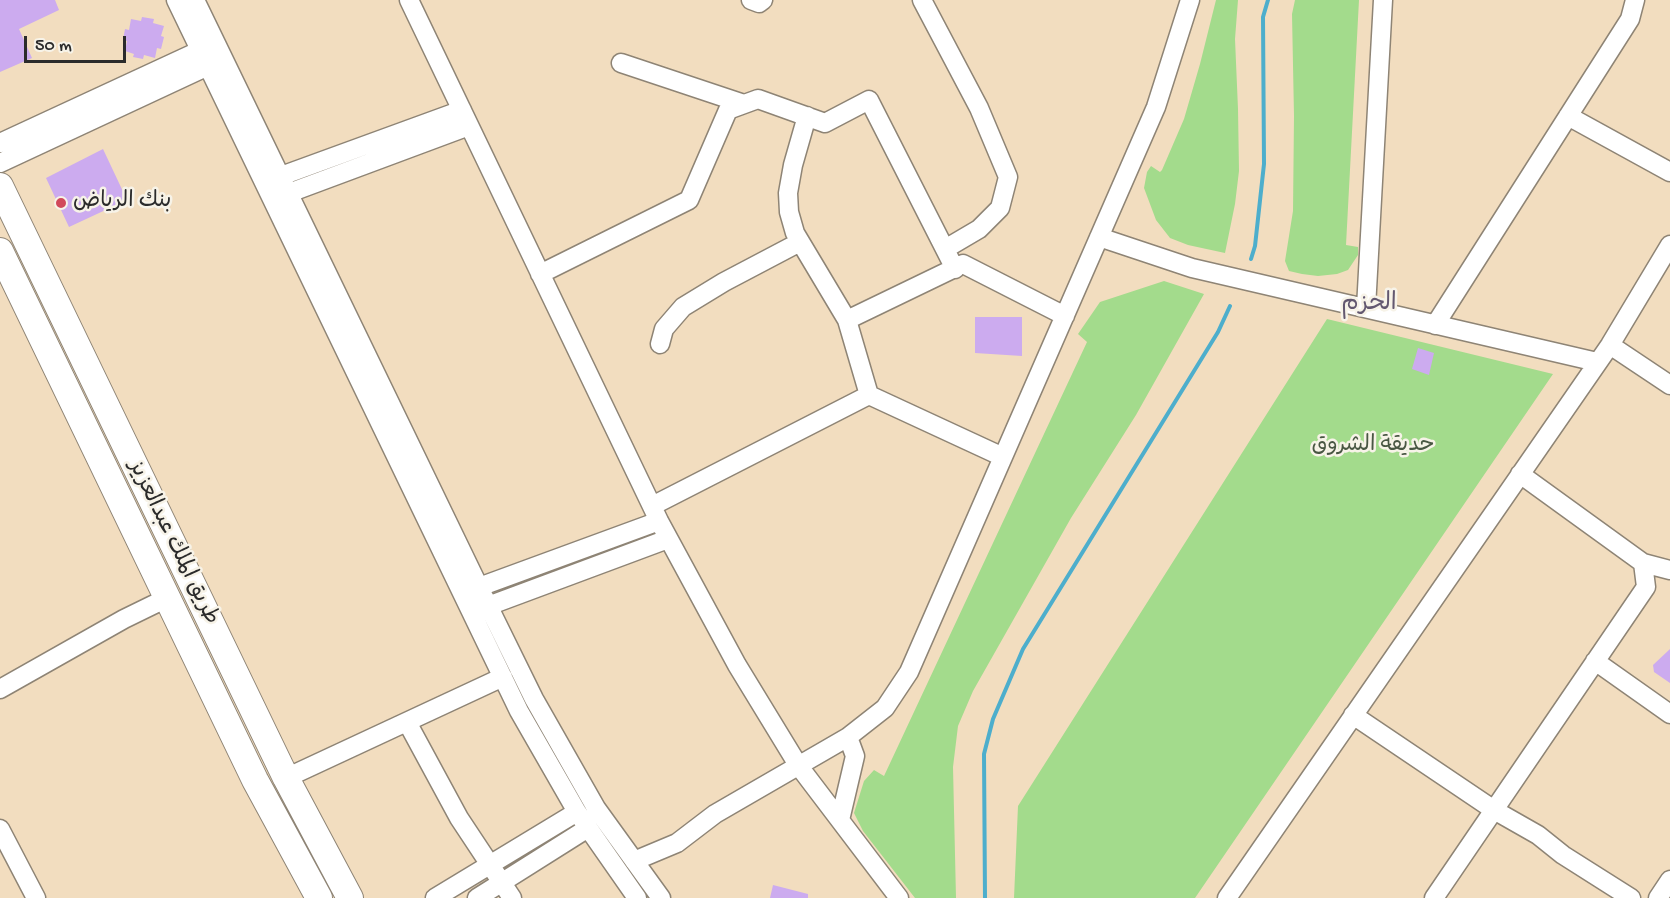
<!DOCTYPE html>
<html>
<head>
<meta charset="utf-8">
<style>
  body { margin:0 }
  #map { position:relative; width:1670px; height:898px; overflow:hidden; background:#f2ddbf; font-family:"Gochi Hand",sans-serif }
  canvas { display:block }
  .scale { position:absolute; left:24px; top:36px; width:102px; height:27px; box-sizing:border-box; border:3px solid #2b2b2b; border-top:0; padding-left:8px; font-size:18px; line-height:21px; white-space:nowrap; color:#2b2b2b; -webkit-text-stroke:4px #f7f3e8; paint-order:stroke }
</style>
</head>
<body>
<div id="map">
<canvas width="1670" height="898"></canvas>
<div class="scale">50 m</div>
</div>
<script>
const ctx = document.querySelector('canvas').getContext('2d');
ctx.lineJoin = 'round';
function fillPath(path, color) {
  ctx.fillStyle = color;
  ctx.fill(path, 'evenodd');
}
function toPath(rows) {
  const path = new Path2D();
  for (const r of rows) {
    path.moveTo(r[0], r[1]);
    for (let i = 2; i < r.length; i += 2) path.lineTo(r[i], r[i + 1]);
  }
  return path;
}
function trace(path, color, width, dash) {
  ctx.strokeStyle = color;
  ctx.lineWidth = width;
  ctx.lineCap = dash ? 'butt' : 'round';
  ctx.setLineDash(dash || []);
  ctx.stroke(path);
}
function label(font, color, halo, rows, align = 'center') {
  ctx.font = font + ' "Gochi Hand","Playpen Sans Arabic",sans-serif';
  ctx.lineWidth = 5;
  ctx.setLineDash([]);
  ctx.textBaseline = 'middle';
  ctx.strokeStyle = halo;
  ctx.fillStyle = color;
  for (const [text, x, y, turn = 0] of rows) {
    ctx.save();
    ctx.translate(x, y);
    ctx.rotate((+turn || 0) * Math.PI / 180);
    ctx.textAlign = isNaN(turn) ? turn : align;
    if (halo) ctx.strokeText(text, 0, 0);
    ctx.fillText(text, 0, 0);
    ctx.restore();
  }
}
const green = toPath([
  [1216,0,1238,0,1235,39,1238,109,1239,171,1235,204,1225,253,1188,245,1170,238,1156,220,1144,188,1147,172,1151,166,1160,172,1162,170,1184,119,1200,64],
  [1295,0,1359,0,1346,245,1358,247,1358,255,1348,270,1337,274,1318,276,1302,274,1289,271,1285,261,1293,211,1294,116,1292,14],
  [1164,281,1204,294,1136,415,1071,518,973,691,958,726,953,767,956,898,915,898,863,831,854,813,864,781,874,770,884,776,1087,342,1078,334,1100,302],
  [1327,319,1553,374,1195,898,1014,898,1018,806]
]);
const stream = toPath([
  [1251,259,1255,246,1264,164,1263,17,1268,0],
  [985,898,984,754,993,719,1023,649,1218,332,1230,306]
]);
const building = toPath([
  [0,0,55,0,59,10,19,29,32,58,0,72],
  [142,17,154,19,153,23,164,26,161,36,164,37,161,49,157,48,155,58,144,55,143,59,133,57,134,54,125,51,127,41,123,40,125,29,129,30,131,19,141,21],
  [103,149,127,200,69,227,46,178],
  [975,317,1022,317,1022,356,975,353],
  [1418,348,1434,353,1429,375,1412,369],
  [1670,649,1670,683,1654,672,1653,665],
  [773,885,808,894,808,898,770,898]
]);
const minor = toPath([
  [176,0,519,711,577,812,637,898],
  [195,0,479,587,534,699,596,808,661,898],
  [409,0,659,521,737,665,798,765,899,898],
  [751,0,759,3,763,0],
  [922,0,979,108,1008,177,1000,208,979,229,945,249],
  [621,63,744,104],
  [807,116,793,165,788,193,789,212,795,233,847,320],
  [1568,116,1670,172],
  [0,143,201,50,211,50],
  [0,163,208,66,214,57],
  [274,184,281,176,462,110],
  [279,192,289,193,469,126],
  [1099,237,1192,268,1597,362],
  [540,274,689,200,728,110,758,99,825,123,869,100,955,269],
  [1366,308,1383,0],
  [1435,325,1630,19,1635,0],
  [660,344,664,329,683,307,724,282,800,242],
  [1610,345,1670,385],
  [869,395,847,320,963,264,1065,316],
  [652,506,869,395,1003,457],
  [1643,563,1670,570],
  [479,587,659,521],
  [488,606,668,539],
  [1595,661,1670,714],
  [0,689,124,619,167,598],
  [1353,715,1494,810,1538,835,1563,855,1631,898],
  [407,722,459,818,512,898],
  [286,778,503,677],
  [840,820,855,756,848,737],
  [0,829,36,898],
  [634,861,677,843,715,814,848,737,885,708,909,672,1156,107,1190,0],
  [435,898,577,812],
  [477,898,588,828],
  [1227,898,1610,345,1670,245],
  [1434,898,1646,587,1643,563,1520,474],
  [1658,898,1670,880]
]);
const highway = toPath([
  [0,186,286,778,350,898],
  [0,251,255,780,319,898]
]);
const markers = [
  [61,203,6,"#d1495b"]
];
const poiNames = [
  ["بنك الرياض",73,203]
];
const parkNames = [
  ["حديقة الشروق",1373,447]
];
const streetNames = [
  ["طريق الملك عبدالعزيز",172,543,64]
];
const neighbourhoodNames = [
  ["الحزم",1369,305]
];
fillPath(green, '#a3db8c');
trace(stream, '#4daecc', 4);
fillPath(building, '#ccabef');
trace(minor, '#8e8475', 21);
trace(highway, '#8e8475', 28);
trace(minor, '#fff', 18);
trace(highway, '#fff', 26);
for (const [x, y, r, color] of markers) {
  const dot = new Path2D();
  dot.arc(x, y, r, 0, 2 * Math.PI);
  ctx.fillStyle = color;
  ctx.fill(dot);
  trace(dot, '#f7f3e8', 2);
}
label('22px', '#2b2b2b', '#f7f3e8', poiNames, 'left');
label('22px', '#495743', '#f7f3e8', parkNames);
label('22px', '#2b2b2b', '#f7f3e8', streetNames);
label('24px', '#635870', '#f7f3e8', neighbourhoodNames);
</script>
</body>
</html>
